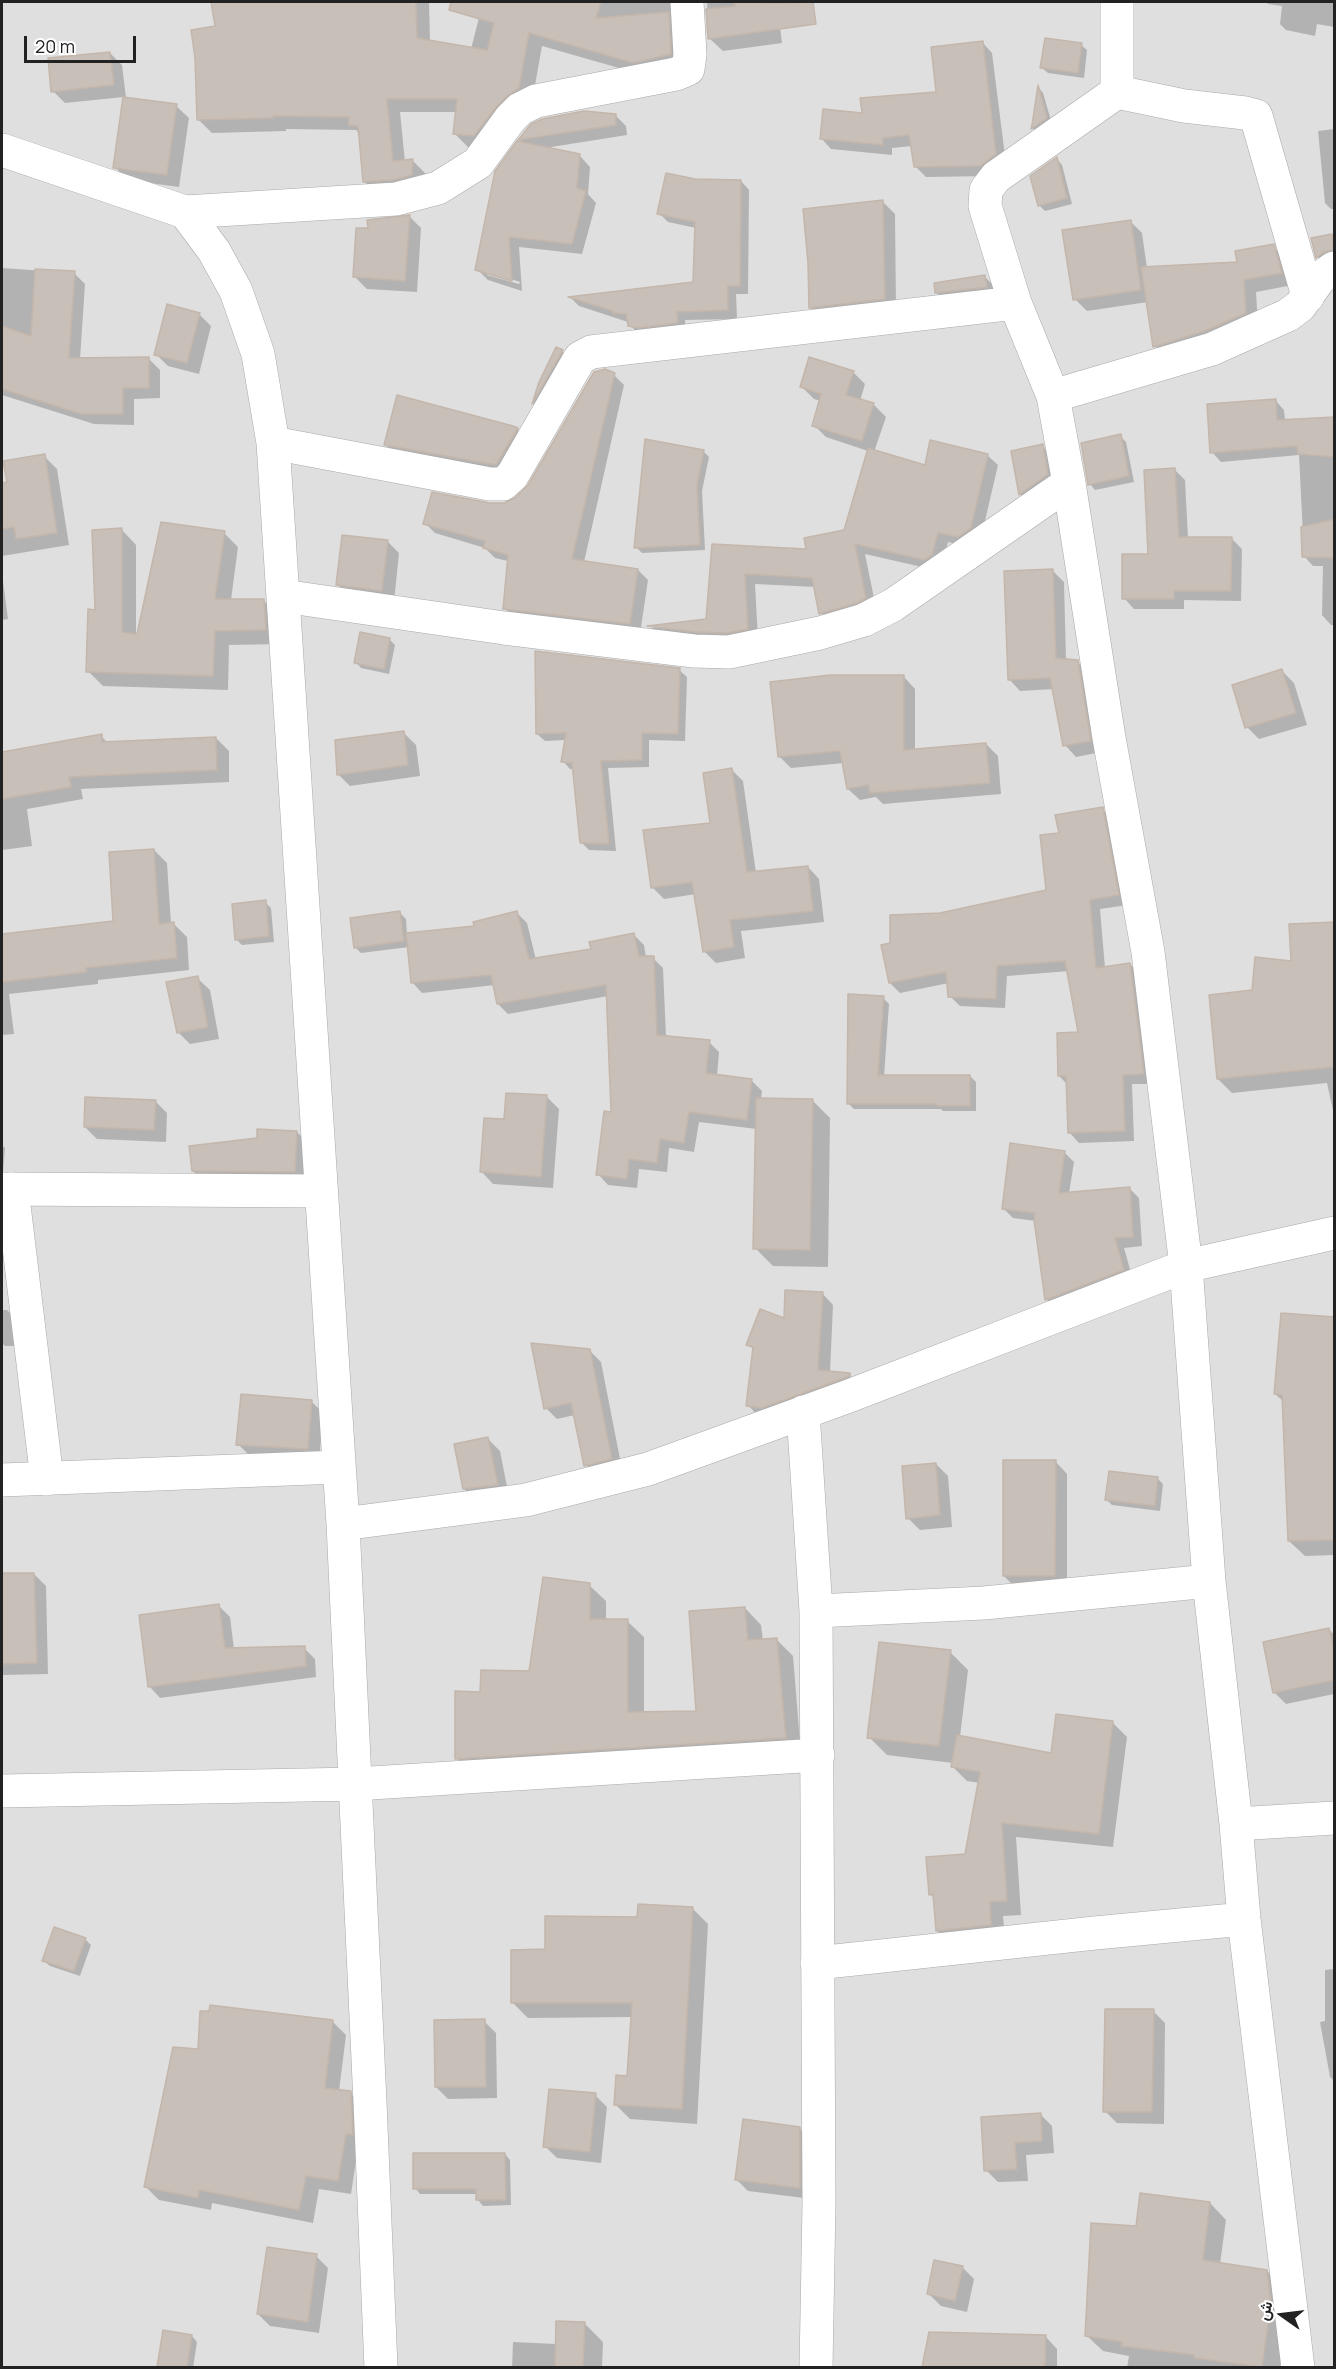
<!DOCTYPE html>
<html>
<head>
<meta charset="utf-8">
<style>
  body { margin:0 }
  #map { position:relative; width:1336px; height:2369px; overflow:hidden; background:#f2efe9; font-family:Manrope,Vazirmatn,sans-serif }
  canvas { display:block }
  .frame { position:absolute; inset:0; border:3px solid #222; pointer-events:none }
  .north { position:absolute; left:1252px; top:2285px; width:60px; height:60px; -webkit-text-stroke:4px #fff; paint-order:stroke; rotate:284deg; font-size:16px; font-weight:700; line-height:24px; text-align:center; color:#222 }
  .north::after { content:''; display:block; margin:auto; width:21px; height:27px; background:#222; clip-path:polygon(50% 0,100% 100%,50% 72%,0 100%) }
  .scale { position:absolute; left:24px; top:36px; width:112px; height:27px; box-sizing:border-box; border:3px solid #222; border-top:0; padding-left:8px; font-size:18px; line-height:21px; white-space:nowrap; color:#222; -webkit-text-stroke:4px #fff; paint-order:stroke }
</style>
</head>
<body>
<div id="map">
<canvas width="1336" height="2369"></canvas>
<div class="frame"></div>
<div class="north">ش</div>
<div class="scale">20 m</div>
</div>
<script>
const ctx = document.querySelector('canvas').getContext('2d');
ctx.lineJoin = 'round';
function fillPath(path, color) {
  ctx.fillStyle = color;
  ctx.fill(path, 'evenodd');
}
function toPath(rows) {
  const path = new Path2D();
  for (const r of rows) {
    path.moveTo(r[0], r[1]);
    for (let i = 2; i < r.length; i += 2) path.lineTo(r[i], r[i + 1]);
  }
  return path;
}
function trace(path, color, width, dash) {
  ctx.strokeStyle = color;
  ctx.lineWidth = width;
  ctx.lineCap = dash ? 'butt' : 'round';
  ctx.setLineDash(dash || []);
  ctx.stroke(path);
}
const residential = toPath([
  [2,2,1334,2,1334,2367,2,2367]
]);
const shadow = toPath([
  [223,2,261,2,270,10,282,58,286,2,429,2,430,42,471,49,483,2,689,2,683,69,647,76,542,46,532,102,488,149,468,147,455,134,457,112,400,112,405,162,413,161,426,174,378,195,365,182,360,134,356,130,286,129,286,131,212,133,198,119,216,27,213,3],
  [707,2,796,2,797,16,779,19,782,43,723,51,709,38],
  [1266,2,1334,2,1334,27,1317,24,1315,36,1286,30,1280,24,1282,6,1268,4],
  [982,42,992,53,1006,164,991,176,926,177,915,166,912,146,892,148,892,155,831,149,821,138,863,114,937,93],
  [1081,45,1087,50,1084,78,1048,73,1042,68],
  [110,53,122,65,126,98,176,106,189,118,179,187,127,180,115,167,124,97,65,103,53,91],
  [1039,88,1043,93,1052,124,1038,134,1033,129],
  [615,115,626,126,627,135,545,148,580,156,590,167,588,194,596,203,582,254,519,247,522,291,488,280,477,269,524,144,520,140,532,126],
  [487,272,520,282,519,284,487,275],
  [1334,129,1334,209,1331,209,1325,203,1318,131],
  [1057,159,1062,165,1072,204,1045,211,1039,205],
  [741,181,749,190,748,294,736,294,737,319,685,320,686,331,638,334,628,322,579,306,572,299,695,283,696,228,668,222,659,213],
  [883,202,895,214,896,311,822,319,810,307],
  [409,216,421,228,417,292,367,289,355,277,369,230],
  [1130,221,1142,233,1147,268,1239,264,1272,246,1284,258,1293,285,1256,292,1258,325,1167,358,1155,346,1148,302,1087,311,1075,299],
  [1332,235,1334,238,1334,256,1323,262,1318,257,1313,239],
  [2,268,74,273,85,284,80,359,149,359,160,370,160,398,134,399,134,425,94,424,2,395],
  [985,277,997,289,949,305,937,293],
  [199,314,211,326,199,374,168,366,156,354],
  [562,351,568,357,538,408,533,404,540,382],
  [853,372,865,384,860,401,874,405,886,417,874,452,926,467,987,455,998,465,981,538,969,547,948,542,942,565,935,570,865,554,876,608,831,623,821,613,816,587,755,584,758,639,659,636,651,628,707,621,713,546,808,550,845,532,868,451,826,437,814,425,821,401,814,399,802,387],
  [614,375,624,385,584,562,638,570,648,580,640,634,515,618,504,608,508,561,495,558,485,548,435,533,425,523,490,504,504,504,516,499,529,486],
  [398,396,517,429,532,443,511,479,400,459,385,444],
  [1275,400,1284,410,1285,421,1334,419,1334,625,1331,625,1322,615,1323,566,1313,566,1304,556,1299,455,1221,462,1212,452],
  [1120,436,1126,442,1134,482,1095,490,1090,484],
  [1042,446,1054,458,1060,487,1032,506,1020,494,1012,452],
  [703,451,709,457,702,491,705,550,642,553,636,547],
  [44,456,57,469,69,545,2,556,2,484,9,484],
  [1174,469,1185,480,1188,538,1232,539,1242,549,1241,601,1184,600,1184,609,1134,609,1124,598,1150,555],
  [122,530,136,545,136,635,224,533,238,547,231,600,264,601,278,615,280,644,229,645,228,690,103,686,88,671,97,611],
  [387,541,399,553,394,602,349,596,337,584],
  [1053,571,1064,582,1066,660,1077,662,1089,673,1101,752,1076,757,1065,745,1054,689,1020,691,1009,679],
  [2,574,8,619,2,620],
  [389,639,395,645,389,674,361,668,356,662],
  [679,670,687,677,685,741,649,740,649,767,608,768,616,851,589,850,581,842,574,769,570,769,563,761,566,740,545,741,537,734],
  [1282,671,1294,683,1307,725,1259,739,1247,727],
  [904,677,915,689,915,750,986,744,998,756,1001,794,883,804,876,797,860,800,848,789,844,763,791,768,779,756],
  [404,733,416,745,420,776,350,786,338,774],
  [101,736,109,744,216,738,229,751,229,782,81,789,83,799,27,809,32,846,2,850,2,754],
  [732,770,743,781,756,873,808,867,819,879,824,922,741,931,745,958,716,963,704,951,696,894,664,899,652,887,712,824],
  [1102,809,1112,819,1128,905,1100,909,1105,968,1130,964,1140,974,1153,1084,1132,1084,1134,1141,1079,1143,1069,1132,1067,1084,1059,1076,1080,1034,1069,971,1007,976,1005,1008,960,1006,950,996,949,983,900,993,890,983,892,944,940,914,1048,891,1061,834],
  [154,850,167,863,171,924,174,924,187,937,189,970,98,980,98,984,9,994,14,1034,2,1035,2,935,115,923],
  [265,902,271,908,274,942,242,945,236,939],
  [400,913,406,919,407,935,476,928,517,913,527,923,536,960,592,950,633,934,644,945,646,958,653,958,663,968,666,1037,709,1042,719,1052,717,1076,752,1081,762,1091,761,1099,812,1100,830,1118,828,1267,773,1266,755,1248,757,1129,699,1122,694,1152,669,1148,667,1172,639,1169,637,1188,608,1185,598,1174,613,1113,608,996,508,1014,498,1004,495,985,422,993,412,982,409,947,361,953,355,947],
  [1334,923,1334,1115,1327,1083,1232,1093,1218,1079,1253,992,1292,963],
  [197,978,210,990,219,1039,190,1044,178,1032],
  [883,998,889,1004,884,1077,970,1076,976,1082,976,1111,943,1111,941,1109,854,1109,849,1104],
  [547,1097,559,1109,553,1188,493,1184,481,1171,505,1121],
  [155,1101,167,1113,166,1142,97,1139,85,1127],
  [297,1132,309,1144,307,1184,205,1183,193,1171,259,1139],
  [2,1145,5,1148,2,1184],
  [1064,1152,1074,1162,1069,1193,1129,1188,1139,1198,1142,1246,1124,1248,1133,1280,1056,1309,1047,1300,1036,1221,1013,1218,1003,1208],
  [822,1293,833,1305,830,1373,849,1375,861,1386,759,1417,748,1405,754,1350,748,1344],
  [2,1310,7,1310,13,1316,16,1346,5,1346,2,1343],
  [1334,1319,1334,1555,1305,1556,1289,1541,1284,1402,1275,1394],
  [590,1351,601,1362,622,1469,597,1476,586,1465,575,1415,557,1419,546,1408],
  [311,1401,323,1413,319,1461,250,1456,238,1444],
  [488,1439,500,1451,509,1497,476,1501,464,1489],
  [1055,1461,1067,1474,1067,1588,1016,1588,1004,1576],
  [936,1464,948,1476,952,1527,920,1530,908,1518],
  [1157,1478,1163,1484,1160,1511,1112,1505,1106,1499],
  [34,1574,46,1586,48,1674,3,1675,2,1575],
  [589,1585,606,1601,606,1621,627,1621,644,1637,644,1714,697,1712,745,1608,761,1625,763,1641,777,1640,793,1656,801,1754,474,1775,457,1758,482,1693,531,1672],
  [219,1606,230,1617,234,1649,304,1648,315,1659,316,1677,160,1698,150,1687],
  [1329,1629,1334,1635,1334,1694,1286,1704,1274,1692],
  [950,1652,968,1670,960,1737,1052,1755,1112,1722,1127,1737,1113,1847,1016,1837,1021,1915,1003,1916,1005,1939,952,1945,937,1931,935,1899,930,1894,966,1856,980,1783,967,1781,952,1766,953,1763,887,1755,869,1737],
  [693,1909,708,1924,697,2124,630,2119,615,2104,629,2078,632,2017,528,2018,513,2003,639,1918],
  [85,1939,91,1945,80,1976,50,1966,44,1961],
  [1334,1969,1334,2081,1330,2077,1320,2022,1325,2021,1325,1970],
  [1153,2011,1165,2023,1164,2124,1117,2123,1105,2111],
  [210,2013,332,2021,346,2035,339,2091,350,2093,364,2106,351,2194,319,2189,313,2223,212,2203,211,2210,159,2200,145,2186,200,2051],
  [484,2021,496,2033,497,2098,448,2099,436,2087],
  [595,2095,607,2107,601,2163,557,2158,545,2146],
  [1040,2114,1052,2126,1054,2153,1026,2155,1028,2181,998,2182,986,2170],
  [799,2128,811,2140,812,2199,748,2191,736,2179],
  [505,2154,510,2160,511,2205,483,2206,478,2200,477,2194,420,2194,415,2188],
  [1210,2203,1226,2220,1220,2264,1267,2271,1283,2288,1287,2322,1280,2368,1127,2368,1129,2356,1103,2351,1086,2335,1138,2227],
  [316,2256,328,2268,319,2333,270,2326,258,2314],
  [962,2267,974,2279,967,2312,941,2306,929,2294],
  [585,2324,603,2342,602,2368,512,2368,513,2342,557,2344],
  [164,2332,192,2336,197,2342,193,2368,158,2368],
  [994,2335,1045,2336,1057,2349,1057,2368,993,2368]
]);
const building = toPath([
  [211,2,416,2,417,38,487,50,494,23,449,10,451,2,601,2,596,18,669,12,671,54,633,63,529,33,519,88,507,96,497,106,474,136,453,134,457,99,387,99,393,161,413,159,412,175,393,180,363,182,358,126,348,125,349,117,273,116,273,118,197,120,195,58,191,30,215,26,211,2],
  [735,2,765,2,766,3,813,2,816,24,708,39,706,9,735,6,735,2],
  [1045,38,1082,43,1078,73,1040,68,1045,38],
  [983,41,996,154,980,166,914,167,909,135,883,138,883,145,820,139,823,109,862,113,860,98,936,92,931,47,983,41],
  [110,52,114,85,51,92,48,58,110,52],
  [1038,85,1047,118,1031,129,1032,125,1038,85],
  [123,97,177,104,167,175,113,168,123,97],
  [584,111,616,114,616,125,518,140,531,124,542,119,584,111],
  [517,141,580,154,577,188,586,191,572,244,509,237,512,281,475,270,495,171,517,141],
  [1057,157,1067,198,1038,206,1030,176,1057,157],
  [666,173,695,179,741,180,740,286,728,286,728,310,677,312,678,323,639,328,628,326,626,314,613,313,613,311,568,297,693,282,695,222,657,214,666,173],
  [883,200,885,299,809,308,808,263,803,209,883,200],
  [410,215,405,281,353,277,356,228,368,228,367,220,410,215],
  [1131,220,1141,290,1073,300,1062,230,1131,220],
  [1332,234,1334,250,1324,252,1316,258,1311,238,1332,234],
  [1274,244,1282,273,1244,280,1246,313,1205,331,1153,347,1141,267,1237,262,1235,251,1274,244],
  [35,269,75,271,69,358,149,357,149,388,123,388,123,414,81,414,2,389,2,326,31,336,35,269],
  [985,275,987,287,935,293,934,283,985,275],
  [167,304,200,313,187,363,154,355,167,304],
  [556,347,563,350,532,404,539,382,556,347],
  [809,357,854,371,846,395,874,403,862,441,812,426,821,394,800,387,809,357],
  [605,369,615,373,572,559,638,569,630,624,503,609,508,555,483,548,485,541,423,524,432,492,490,503,504,503,515,498,528,485,594,372,605,369],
  [397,395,513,426,518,428,496,465,384,445,397,395],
  [1276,399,1277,420,1335,417,1335,457,1298,454,1297,446,1210,453,1207,404,1276,399],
  [1121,434,1129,476,1088,485,1081,443,1121,434],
  [645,439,704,450,697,485,700,545,634,548,645,439],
  [930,440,988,454,971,528,958,537,938,533,932,555,924,560,855,544,866,598,857,603,819,614,812,578,745,574,748,629,727,633,695,632,647,626,706,619,712,544,806,549,804,538,844,530,868,448,925,465,930,440],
  [1043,444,1048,474,1019,495,1011,451,1043,444],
  [45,454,57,533,16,539,14,527,2,529,2,483,7,482,3,461,45,454],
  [1175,468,1179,537,1232,537,1231,591,1174,591,1174,599,1122,599,1122,554,1148,554,1144,470,1175,468],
  [1335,519,1335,558,1302,557,1301,527,1335,519],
  [161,522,225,531,215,599,264,599,266,630,215,631,213,676,86,672,88,609,95,610,92,530,122,528,122,632,137,634,161,522],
  [342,535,388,540,382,591,336,585,342,535],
  [1053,569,1056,658,1078,660,1091,741,1063,746,1050,678,1008,680,1004,571,1053,569],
  [360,632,390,638,384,669,354,663,360,632],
  [535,651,680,668,678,734,642,733,642,760,601,761,609,844,580,843,572,763,561,762,566,733,536,734,535,651],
  [1282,669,1296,713,1245,728,1232,685,1282,669],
  [830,675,904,675,904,750,986,743,990,783,870,793,868,785,847,789,840,751,778,757,770,682,830,675],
  [404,731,408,765,337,775,335,740,404,731],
  [102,734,102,742,216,737,217,770,69,777,71,787,2,799,2,752,102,734],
  [732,768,747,872,808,866,813,911,730,920,734,947,703,952,692,882,651,888,643,830,710,823,703,773,732,768],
  [1103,807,1119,895,1090,900,1096,968,1130,963,1144,1074,1123,1075,1125,1131,1068,1133,1066,1076,1058,1076,1057,1033,1078,1032,1065,961,997,966,996,999,948,997,946,972,889,983,881,945,890,943,890,915,940,913,1046,890,1040,835,1059,833,1055,815,1103,807],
  [154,849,159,924,174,922,177,958,86,968,86,972,2,982,2,934,113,921,109,852,154,849],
  [266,900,269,936,235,940,232,904,266,900],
  [400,911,404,941,354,948,350,918,400,911],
  [517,911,529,959,591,949,589,942,634,933,639,956,654,956,657,1035,710,1040,706,1073,752,1079,747,1120,689,1112,684,1143,660,1139,657,1163,629,1159,627,1179,596,1175,604,1111,611,1112,606,985,497,1004,491,975,411,983,406,933,474,926,473,922,517,911],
  [1335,922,1335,1067,1217,1079,1209,995,1252,990,1255,957,1291,961,1289,924,1335,922],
  [198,976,208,1027,177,1033,166,982,198,976],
  [848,994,884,996,878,1075,970,1075,970,1106,936,1106,936,1104,847,1104,848,994],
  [506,1093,547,1095,541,1177,480,1172,484,1118,504,1119,506,1093],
  [85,1097,156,1100,154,1130,84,1127,85,1097],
  [756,1098,813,1099,810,1250,753,1249,756,1098],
  [257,1129,297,1131,295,1172,192,1171,189,1146,257,1138,257,1129],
  [1010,1143,1065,1151,1059,1193,1130,1187,1133,1237,1115,1238,1124,1270,1045,1300,1034,1220,1035,1213,1002,1209,1010,1143],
  [785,1290,823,1292,818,1370,850,1373,850,1376,762,1408,746,1406,753,1347,746,1345,760,1309,784,1318,785,1290],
  [1281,1313,1335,1317,1335,1540,1288,1541,1282,1395,1274,1394,1281,1313],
  [531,1343,590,1349,612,1459,584,1466,571,1403,544,1409,531,1343],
  [241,1394,312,1400,308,1449,236,1445,241,1394],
  [488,1437,498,1485,463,1489,454,1444,488,1437],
  [1003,1460,1056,1460,1055,1576,1003,1576,1003,1460],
  [936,1463,940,1515,906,1519,902,1466,936,1463],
  [1109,1471,1158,1477,1155,1506,1105,1500,1109,1471],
  [2,1573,34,1573,37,1663,2,1664,2,1573],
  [543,1577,590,1583,590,1619,628,1619,628,1712,696,1711,689,1611,745,1607,748,1640,777,1638,786,1738,455,1759,455,1691,480,1692,481,1670,529,1671,543,1577],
  [219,1604,225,1648,305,1646,306,1666,148,1687,139,1615,219,1604],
  [1329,1628,1335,1654,1335,1680,1273,1693,1263,1642,1329,1628],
  [879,1642,951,1650,939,1746,867,1738,879,1642],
  [1056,1714,1113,1721,1099,1834,1002,1823,1007,1901,990,1902,991,1925,936,1931,933,1894,929,1895,926,1857,965,1854,980,1772,951,1767,957,1735,1051,1753,1056,1714],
  [638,1904,693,1907,682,2109,614,2105,616,2075,627,2076,632,2003,511,2003,511,1950,545,1949,545,1916,637,1917,638,1904],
  [54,1927,86,1938,74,1971,42,1961,54,1927],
  [210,2005,333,2020,325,2088,351,2091,353,2135,346,2134,338,2181,306,2176,299,2210,199,2190,198,2198,144,2187,173,2047,198,2049,200,2011,209,2011,210,2005],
  [1105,2009,1154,2009,1152,2112,1103,2112,1105,2009],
  [485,2019,486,2087,435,2087,434,2020,485,2019],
  [549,2089,596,2093,590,2152,543,2147,549,2089],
  [1041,2113,1042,2141,1015,2143,1017,2169,984,2171,981,2117,1041,2113],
  [743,2119,800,2127,800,2188,735,2180,743,2119],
  [413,2153,505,2153,506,2200,476,2200,476,2189,413,2189,413,2153],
  [1140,2193,1210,2202,1203,2260,1267,2270,1271,2304,1262,2367,1194,2358,1194,2355,1121,2346,1122,2342,1085,2336,1091,2223,1136,2226,1140,2193],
  [267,2247,317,2254,308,2322,257,2314,267,2247],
  [934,2260,963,2266,955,2301,927,2294,934,2260],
  [556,2321,585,2322,583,2367,555,2367,556,2321],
  [163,2330,192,2335,187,2367,157,2367,163,2330],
  [929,2332,1046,2335,1045,2367,922,2367,929,2332]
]);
const street = toPath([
  [1117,92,1117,2],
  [2,150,185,212,396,199,438,188,478,163,510,119,520,109,536,101,676,74,688,69,690,55,687,2],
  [185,212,214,251,236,291,258,354,273,443,343,1524,370,2102,381,2368],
  [1053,396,1212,349,1288,315,1300,306,1320,278,1334,268],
  [273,443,490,484,503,484,512,476,580,358,591,352,1015,303],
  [283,596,504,628,694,651,729,652,820,633,864,620,893,605,1069,483],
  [2,1189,321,1191],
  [12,1189,47,1479],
  [803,1412,816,1611,819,2203,816,2368],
  [2,1480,339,1467],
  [343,1524,526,1500,648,1469,849,1396,1186,1266,1334,1233],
  [816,1611,984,1603,1209,1581],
  [2,1791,355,1784,818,1755],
  [1236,1824,1334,1818],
  [817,1963,1095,1933,1244,1919],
  [1298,2368,1244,1919,1236,1824,1209,1581,1186,1266,1148,952,1109,738,1069,483,1053,396,1015,303,985,206,986,190,996,177,1117,92,1184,106,1245,113,1256,116,1308,296]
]);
fillPath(residential, '#e0dfdf');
fillPath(shadow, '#0003');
fillPath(building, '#c7bfb8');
trace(building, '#c4b6ab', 1.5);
trace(street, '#a9a9a9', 34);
trace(street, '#fff', 33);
</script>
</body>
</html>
